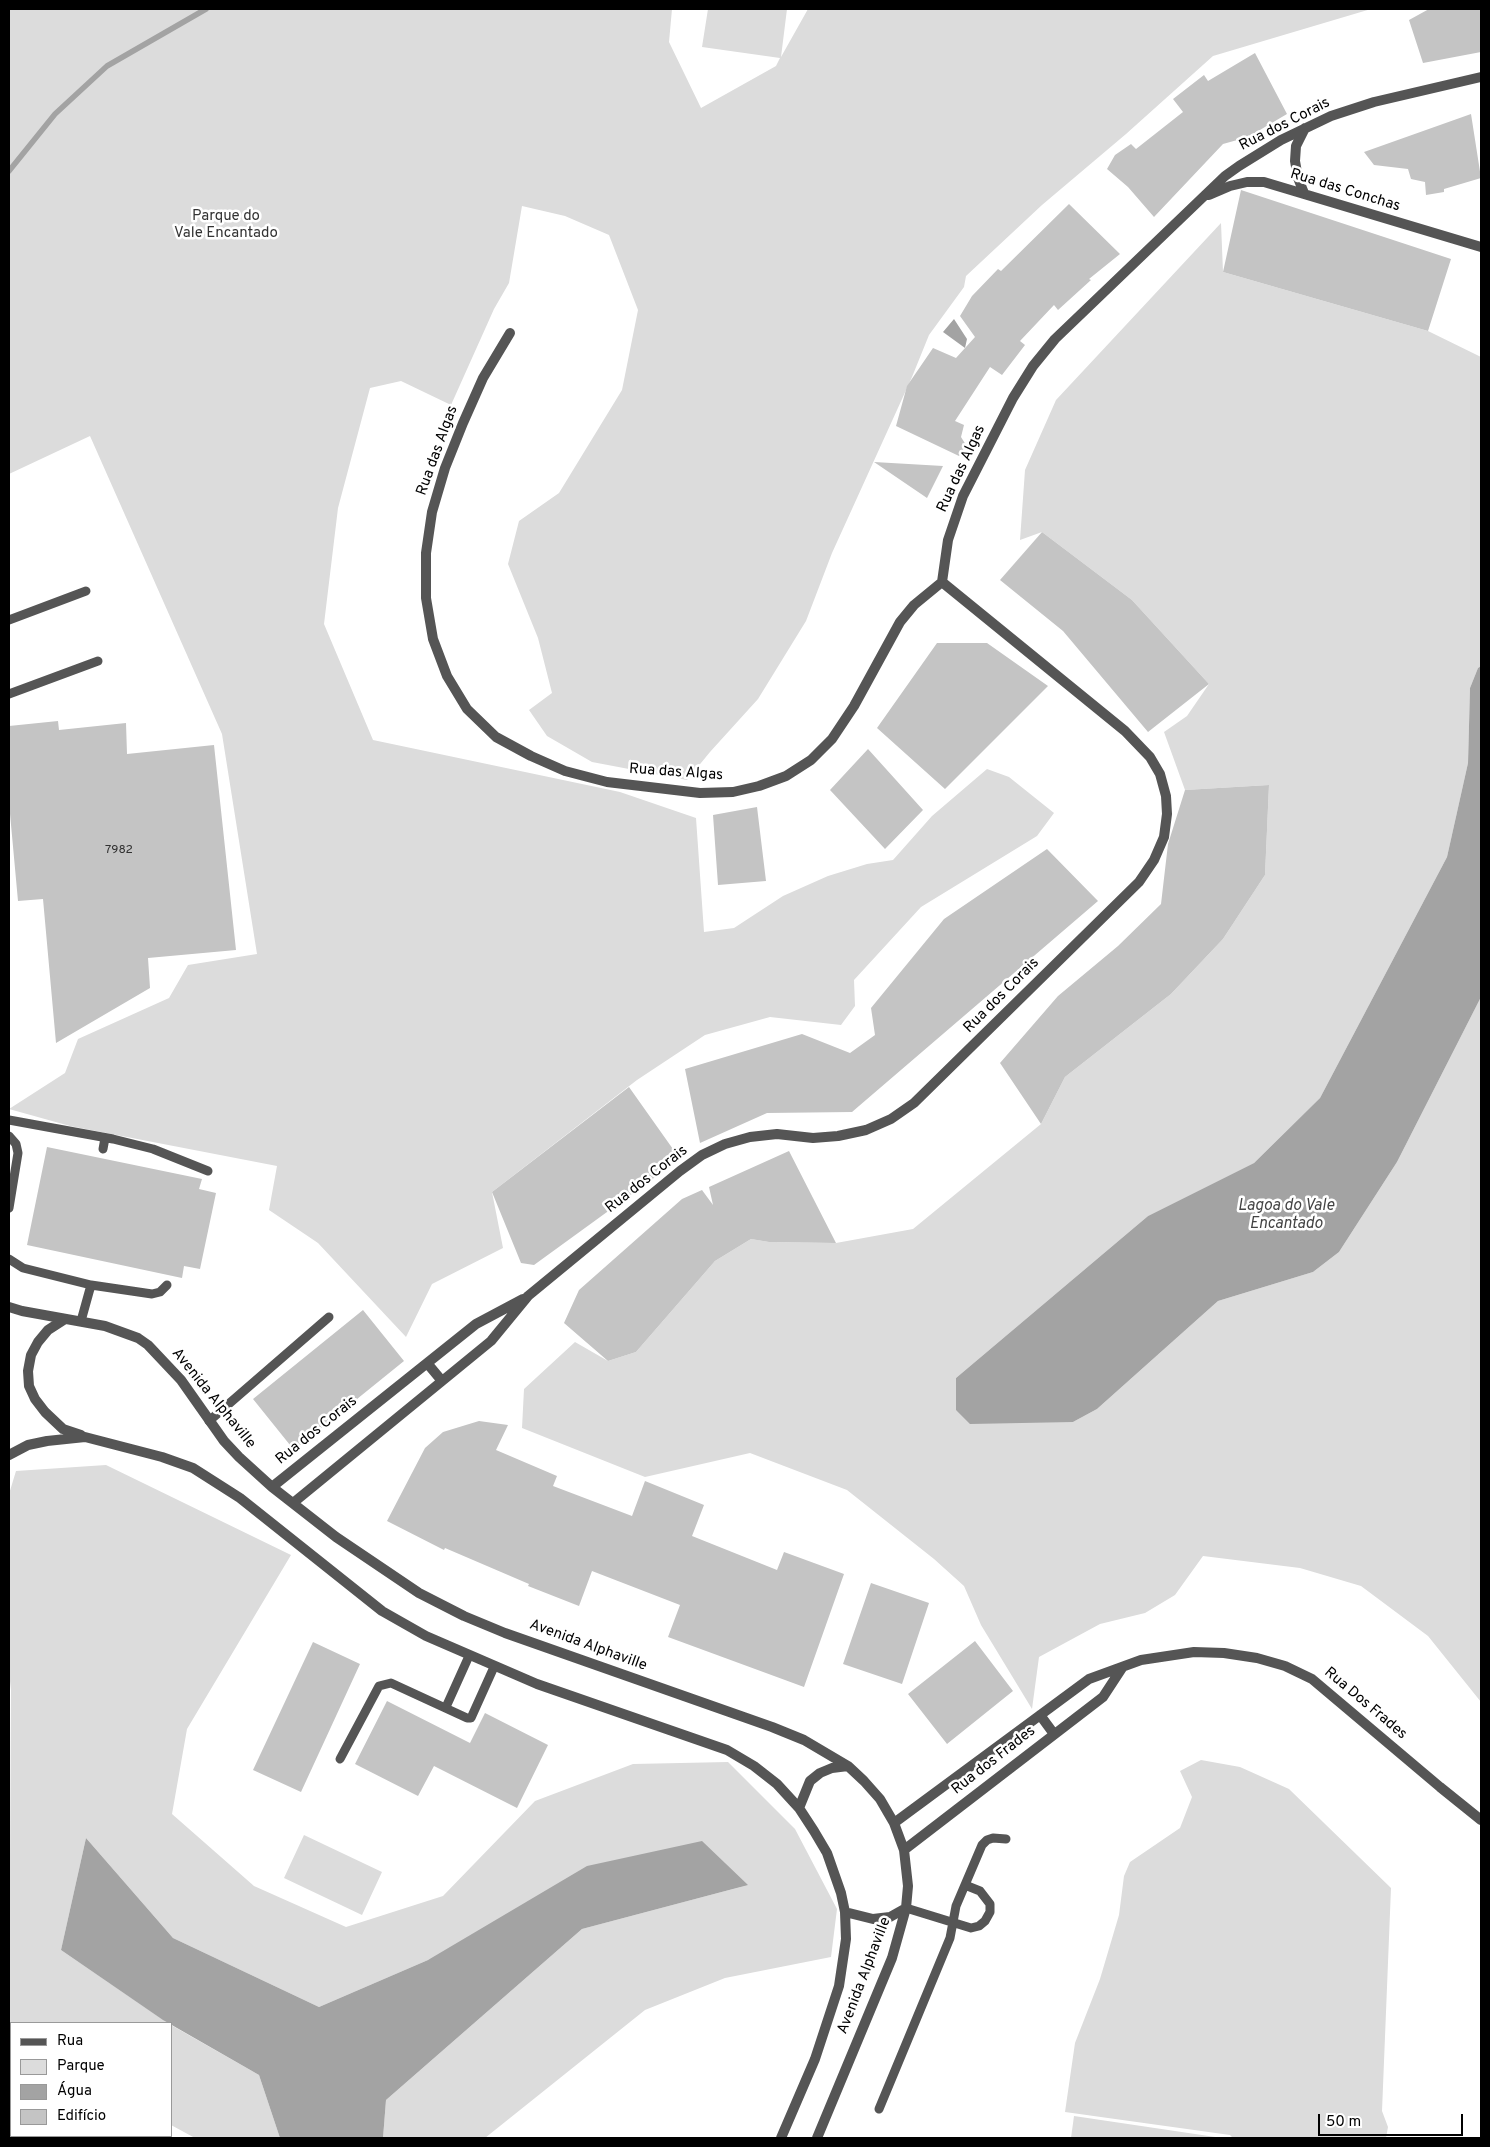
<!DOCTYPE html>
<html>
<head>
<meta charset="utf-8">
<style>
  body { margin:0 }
  #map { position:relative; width:1490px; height:2147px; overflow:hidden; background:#fff; font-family:Overpass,sans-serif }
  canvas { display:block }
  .frame { position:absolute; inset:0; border:10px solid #000; pointer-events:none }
  .legend { position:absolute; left:10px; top:2022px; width:162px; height:115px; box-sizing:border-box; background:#fff; border:1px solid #999; margin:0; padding:6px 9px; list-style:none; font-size:15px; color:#000 }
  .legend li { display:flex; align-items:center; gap:10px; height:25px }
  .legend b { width:25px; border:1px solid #999 }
  .scale { position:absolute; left:1318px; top:2114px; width:145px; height:22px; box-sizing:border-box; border:2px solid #000; border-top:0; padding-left:6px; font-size:15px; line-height:18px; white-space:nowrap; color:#000; -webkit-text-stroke:4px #fff; paint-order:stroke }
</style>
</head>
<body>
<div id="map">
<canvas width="1490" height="2147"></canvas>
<div class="frame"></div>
<ul class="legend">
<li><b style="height:6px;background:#555"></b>Rua</li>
<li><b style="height:14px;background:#dcdcdc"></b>Parque</li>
<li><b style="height:14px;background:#a3a3a3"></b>Água</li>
<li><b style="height:14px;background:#c4c4c4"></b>Edifício</li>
</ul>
<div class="scale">50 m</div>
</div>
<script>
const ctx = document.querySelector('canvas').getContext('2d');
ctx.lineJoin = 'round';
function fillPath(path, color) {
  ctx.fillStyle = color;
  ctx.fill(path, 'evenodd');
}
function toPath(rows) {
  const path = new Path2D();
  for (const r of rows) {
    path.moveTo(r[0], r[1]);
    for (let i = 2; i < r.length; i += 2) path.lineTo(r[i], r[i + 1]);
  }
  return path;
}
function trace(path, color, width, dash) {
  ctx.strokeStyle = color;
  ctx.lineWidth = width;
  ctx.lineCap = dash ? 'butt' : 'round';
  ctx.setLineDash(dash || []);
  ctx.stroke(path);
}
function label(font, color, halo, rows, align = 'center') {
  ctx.font = font + ' Overpass,sans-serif';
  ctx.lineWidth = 5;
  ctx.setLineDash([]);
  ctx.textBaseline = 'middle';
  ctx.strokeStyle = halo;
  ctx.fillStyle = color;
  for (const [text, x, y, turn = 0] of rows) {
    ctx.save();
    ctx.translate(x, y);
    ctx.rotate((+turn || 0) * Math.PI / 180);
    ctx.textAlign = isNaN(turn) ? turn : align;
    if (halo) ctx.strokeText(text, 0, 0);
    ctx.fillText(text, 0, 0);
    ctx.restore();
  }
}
const green = toPath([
  [9,9,672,9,669,42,701,108,776,66,780,58,702,47,708,9,787,9,781,57,808,9,1371,9,1213,56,1126,134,1042,205,966,276,964,287,929,335,912,377,832,553,806,621,758,699,710,752,687,780,592,762,547,736,529,710,552,693,538,638,508,564,519,521,559,493,622,390,638,310,609,235,565,216,522,206,509,283,494,309,451,405,401,381,370,388,338,508,324,624,373,740,620,792,696,818,704,932,734,928,783,896,828,876,867,864,893,860,932,816,987,769,1009,777,1054,813,1037,836,921,907,854,980,855,1006,841,1025,770,1017,705,1035,637,1080,492,1192,503,1248,432,1284,406,1337,318,1243,269,1210,277,1166,70,1126,9,1109,65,1073,78,1039,169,998,188,965,257,954,222,734,90,436,9,474],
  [1221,223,1223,272,1428,331,1481,357,1481,666,1478,668,1470,688,1468,763,1447,857,1320,1098,1254,1163,1148,1216,956,1378,1073,1422,1097,1409,1218,1301,1313,1272,1339,1252,1397,1162,1481,997,1481,1702,1428,1636,1361,1586,1300,1568,1203,1556,1175,1595,1145,1613,1100,1624,1039,1657,1032,1709,981,1625,964,1586,934,1559,847,1490,750,1453,645,1477,522,1428,524,1389,575,1342,608,1361,636,1352,715,1261,751,1239,769,1242,836,1243,913,1229,1041,1124,1065,1077,1171,994,1223,939,1265,875,1269,785,1185,790,1164,732,1187,716,1209,684,1132,600,1042,532,1020,540,1025,470,1056,400],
  [106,1465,291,1555,187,1729,172,1814,254,1886,346,1927,443,1896,535,1801,633,1764,728,1762,795,1829,837,1909,831,1957,725,1978,645,2010,485,2138,383,2138,386,2100,582,1929,748,1885,428,1960,319,2007,173,1938,86,1838,61,1950,168,2023,11,2023,11,2027,9,2026,11,1690,9,1672,9,1494,16,1471],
  [1201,1760,1240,1767,1289,1789,1391,1888,1382,2111,1388,2127,1386,2138,1233,2138,1230,2135,1065,2112,1075,2043,1100,1979,1119,1915,1124,1876,1130,1862,1180,1828,1192,1797,1180,1771],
  [304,1835,382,1872,362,1915,284,1878],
  [171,2025,259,2075,280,2138,195,2138,171,2125],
  [1074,2116,1222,2138,1071,2138]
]);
const water = toPath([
  [954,319,967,339,965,348,943,332],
  [1481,666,1481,997,1397,1162,1339,1252,1313,1272,1218,1301,1097,1409,1073,1422,970,1424,956,1410,956,1378,1148,1216,1254,1163,1320,1098,1447,857,1468,763,1470,688,1478,668],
  [86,1838,173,1938,319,2007,428,1960,587,1866,702,1841,748,1885,582,1929,386,2100,383,2138,280,2138,259,2075,163,2020,61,1950]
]);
const stream = toPath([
  [9,171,55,114,107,66,206,9]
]);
const building = toPath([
  [1429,9,1481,9,1481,52,1423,63,1409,20],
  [1255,53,1287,114,1248,137,1223,144,1154,217,1128,187,1107,169,1115,155,1131,144,1136,149,1183,112,1173,99,1204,75,1208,81],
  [1471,114,1481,178,1444,189,1444,192,1426,195,1425,182,1411,179,1408,169,1374,165,1364,152],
  [1241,190,1451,259,1428,331,1223,272],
  [1069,204,1120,254,1089,279,1091,280,1058,310,1054,305,1020,341,1025,345,1002,375,990,367,955,421,964,425,961,437,966,445,959,456,896,426,907,386,933,348,956,358,975,337,960,316,972,296,998,269,1001,271],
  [874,462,943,466,927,498],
  [1042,532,1132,600,1209,684,1148,732,1063,631,1000,580],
  [937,643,987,643,1048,686,945,789,877,728],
  [58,721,59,730,126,723,127,754,214,745,236,950,148,958,150,988,56,1043,43,899,18,901,9,803,9,726],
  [868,749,923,810,885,849,830,790],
  [1269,785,1265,875,1223,939,1171,994,1065,1077,1041,1124,1000,1063,1058,996,1118,946,1161,904,1168,844,1185,790],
  [757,807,766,881,718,885,713,815],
  [1047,849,1098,901,852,1112,767,1113,700,1143,685,1069,802,1034,850,1053,875,1035,871,1008,944,919],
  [629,1087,680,1159,534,1265,521,1263,492,1192],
  [47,1147,202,1179,199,1189,216,1193,200,1269,184,1266,182,1278,27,1245],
  [789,1151,836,1243,769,1242,751,1239,715,1261,636,1352,608,1361,564,1323,579,1290,682,1199,702,1190,713,1205,709,1187],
  [363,1310,404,1361,294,1450,253,1399],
  [479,1421,508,1425,496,1450,557,1476,553,1486,632,1516,645,1481,704,1505,692,1536,777,1570,784,1552,844,1574,804,1687,668,1637,680,1605,592,1571,579,1606,528,1586,529,1584,445,1548,444,1550,387,1521,425,1448,443,1432],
  [871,1583,929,1603,902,1684,843,1664],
  [975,1641,1013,1691,947,1744,908,1694],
  [313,1642,360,1664,301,1792,253,1770],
  [387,1701,470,1743,485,1713,548,1745,517,1808,434,1766,418,1796,355,1764]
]);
const service = toPath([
  [9,620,86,591],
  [9,694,98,661],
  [9,1120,113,1139,153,1149,208,1171],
  [9,1136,16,1144,18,1153,9,1208],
  [103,1149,105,1138],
  [9,1259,23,1268,91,1285,81,1321],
  [91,1285,152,1294,160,1292,167,1285],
  [209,1421,329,1317],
  [446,1707,469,1656],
  [340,1759,379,1686,391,1683,467,1718,471,1718,494,1667],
  [906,1908,971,1928,979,1926,985,1921,990,1912,990,1904,980,1891,965,1885],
  [879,2109,950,1938,956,1906,982,1845,987,1840,993,1838,1006,1839]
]);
const minor = toPath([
  [1304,193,1298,178,1295,161,1296,146,1305,128],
  [1209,195,1230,186,1247,182,1264,182,1481,247],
  [510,333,483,378,463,423,445,468,432,512,426,553,426,598,433,639,447,676,467,709,496,737,531,756,565,771,607,782,700,793,733,792,759,786,786,776,811,760,832,739,854,706,900,622,914,605,942,582,948,540,963,496,1013,398,1033,366,1055,339,1225,176,1239,166,1281,140,1331,116,1374,102,1481,77],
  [9,1307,22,1311,105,1326,138,1338,148,1345,181,1380,224,1441,239,1457,272,1487,336,1537,419,1593,464,1616,505,1633,772,1727,804,1740,848,1766,864,1781,880,1799,894,1823,904,1850,908,1886,906,1908,892,1958,817,2138],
  [65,1319,48,1330,38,1342,31,1355,28,1371,29,1386,35,1399,45,1412,63,1429,81,1435],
  [427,1363,442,1381],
  [9,1455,28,1445,47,1441,85,1437,162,1457,193,1468,240,1498,382,1611,426,1636,537,1684,727,1750,754,1766,777,1784,799,1808,814,1831,827,1853,841,1893,845,1912,846,1939,839,1986,815,2059,781,2138],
  [272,1487,476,1324,523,1299],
  [293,1503,491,1341,528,1296,680,1171,702,1155,725,1144,750,1137,777,1134,813,1138,838,1136,866,1130,891,1119,914,1103,1139,882,1154,860,1164,837,1167,814,1166,796,1160,774,1150,757,1125,731,942,582],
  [1040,1715,1054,1734],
  [799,1808,810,1781,820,1773,832,1768,848,1766],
  [894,1823,1089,1679,1141,1660,1194,1652,1224,1653,1257,1658,1285,1666,1312,1679,1440,1787,1481,1820],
  [904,1850,1103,1697,1122,1668],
  [845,1912,873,1919,890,1917,906,1908]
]);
const numberNames = [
  ["7982",119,851]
];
const streetNames = [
  ["Rua dos Corais",1285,125,-27],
  ["Rua das Conchas",1345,191,17],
  ["Rua das Algas",438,451,-70],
  ["Rua das Algas",962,469,-65],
  ["Rua das Algas",676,773,4],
  ["Rua dos Corais",1002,996,-45],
  ["Rua dos Corais",647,1180,-38],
  ["Avenida Alphaville",213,1399,51],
  ["Rua dos Corais",317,1431,-39],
  ["Avenida Alphaville",588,1646,20],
  ["Rua Dos Frades",1365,1704,40],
  ["Rua dos Frades",994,1761,-38],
  ["Avenida Alphaville",865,1976,-69]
];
const parkNames = [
  ["Parque do",226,217],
  ["Vale Encantado",226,234]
];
const waterNames = [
  ["Lagoa do Vale",1286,1207],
  ["Encantado",1286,1225]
];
fillPath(green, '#dcdcdc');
fillPath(water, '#a3a3a3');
trace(stream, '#a3a3a3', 5.5);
fillPath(building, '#c4c4c4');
trace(service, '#555', 9);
trace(minor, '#555', 10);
label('12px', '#313131', null, numberNames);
label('15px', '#000', '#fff', streetNames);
label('15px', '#333', '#fff', parkNames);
label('italic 16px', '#444', '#fff', waterNames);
</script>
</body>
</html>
